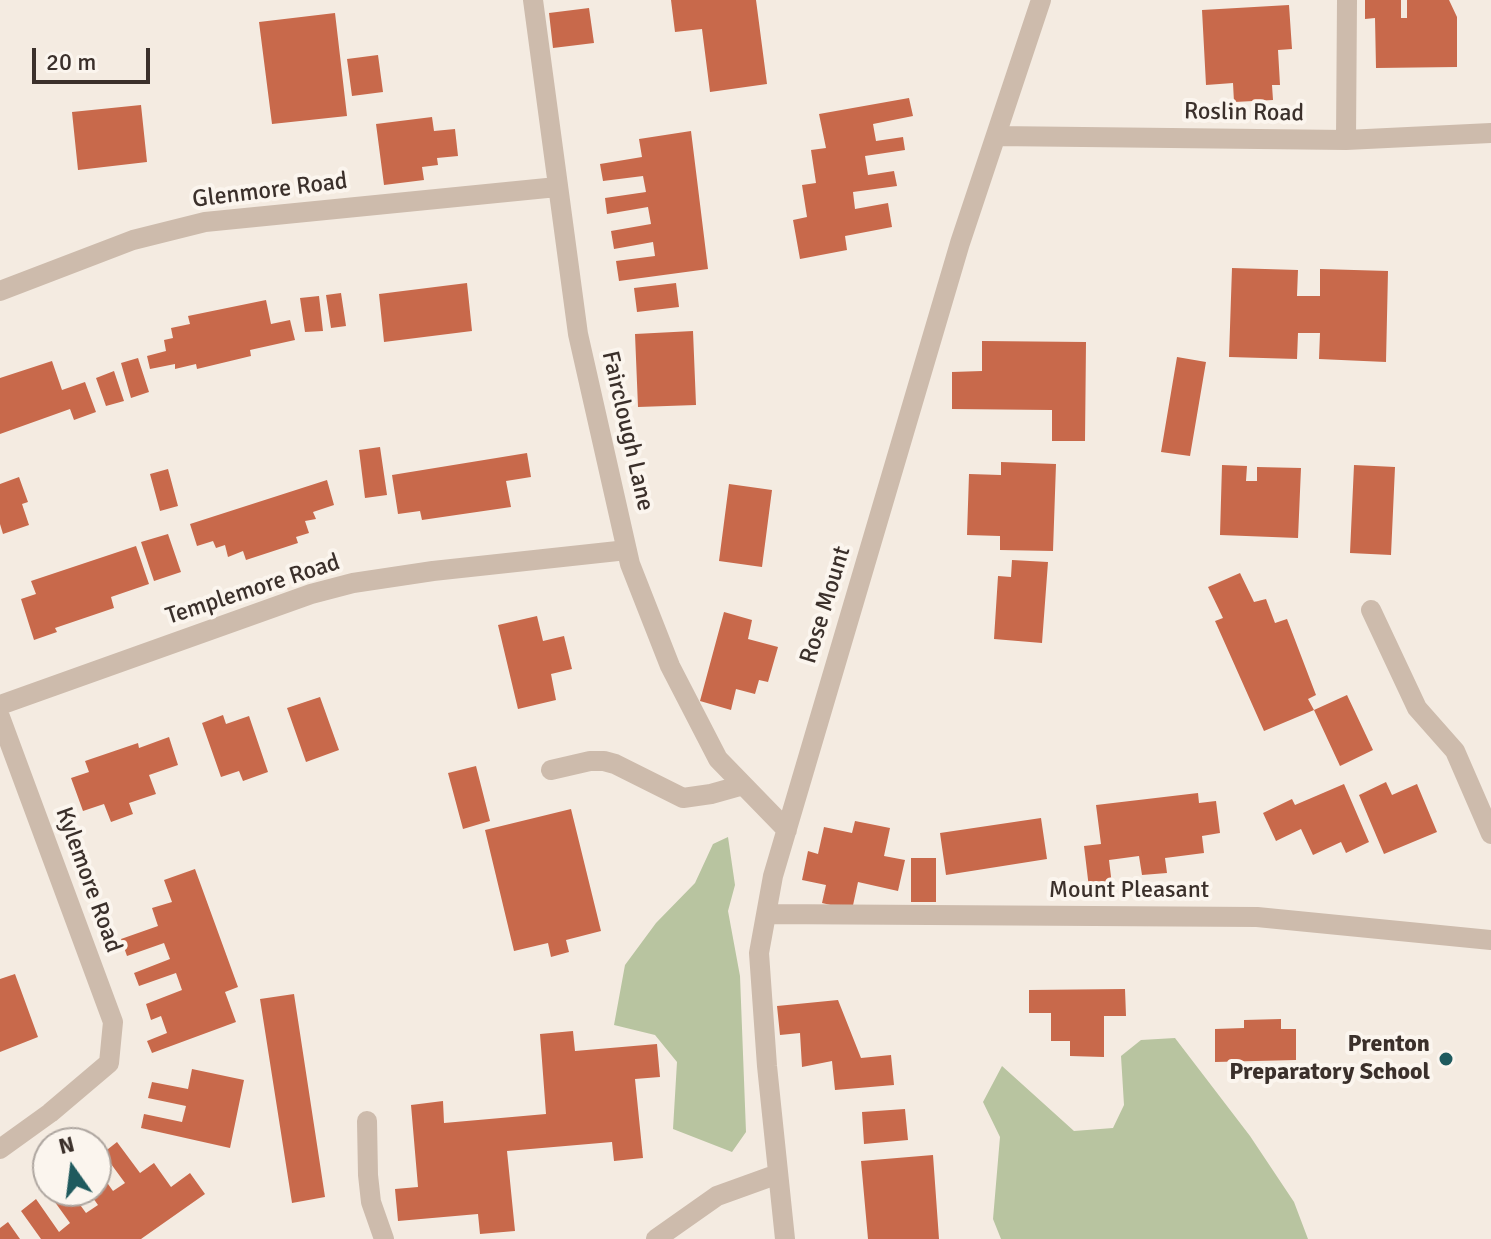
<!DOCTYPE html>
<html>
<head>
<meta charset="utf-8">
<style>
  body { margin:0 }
  #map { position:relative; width:1491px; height:1239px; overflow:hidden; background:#f4ebe1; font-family:Signika,sans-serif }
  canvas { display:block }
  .north { position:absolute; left:32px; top:1127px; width:80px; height:80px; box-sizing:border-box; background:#fbf5ee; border:2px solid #aea6a0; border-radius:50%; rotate:346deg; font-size:22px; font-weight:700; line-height:32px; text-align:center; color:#3b302b }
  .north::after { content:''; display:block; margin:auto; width:28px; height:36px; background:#1f5a5e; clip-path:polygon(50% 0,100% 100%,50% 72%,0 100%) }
  .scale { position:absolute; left:32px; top:48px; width:118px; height:36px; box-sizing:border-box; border:4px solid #3b302b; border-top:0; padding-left:10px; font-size:24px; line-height:28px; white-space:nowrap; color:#3b302b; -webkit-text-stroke:6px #fbf5ee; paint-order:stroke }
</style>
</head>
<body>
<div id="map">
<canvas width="1491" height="1239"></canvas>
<div class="north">N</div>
<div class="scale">20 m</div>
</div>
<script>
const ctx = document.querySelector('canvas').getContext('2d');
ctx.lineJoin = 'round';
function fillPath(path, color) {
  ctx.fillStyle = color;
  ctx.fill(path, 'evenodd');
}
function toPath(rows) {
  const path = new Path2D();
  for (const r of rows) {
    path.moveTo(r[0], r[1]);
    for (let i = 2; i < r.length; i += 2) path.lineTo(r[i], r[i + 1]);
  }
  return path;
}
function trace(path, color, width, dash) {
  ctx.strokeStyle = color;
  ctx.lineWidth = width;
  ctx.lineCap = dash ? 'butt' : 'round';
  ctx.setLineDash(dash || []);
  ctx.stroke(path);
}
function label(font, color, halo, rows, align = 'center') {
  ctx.font = font + ' Signika,sans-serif';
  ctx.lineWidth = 8;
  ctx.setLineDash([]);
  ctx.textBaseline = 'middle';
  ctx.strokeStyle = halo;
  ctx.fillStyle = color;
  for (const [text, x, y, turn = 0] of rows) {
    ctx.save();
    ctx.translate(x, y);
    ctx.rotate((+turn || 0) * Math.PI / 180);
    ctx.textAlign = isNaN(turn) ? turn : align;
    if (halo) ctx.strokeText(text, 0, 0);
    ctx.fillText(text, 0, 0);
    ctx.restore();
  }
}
const green = toPath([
  [728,837,735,885,728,911,740,976,746,1132,732,1152,673,1129,677,1062,655,1035,614,1025,625,965,656,923,695,883,713,844],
  [1175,1038,1250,1136,1294,1202,1308,1239,1001,1239,993,1219,1000,1137,983,1102,1002,1066,1074,1131,1113,1128,1124,1105,1121,1056,1141,1040]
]);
const building = toPath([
  [671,0,756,0,767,84,710,92,702,29,675,32],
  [1365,0,1401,0,1401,18,1407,18,1407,0,1449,0,1457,17,1457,67,1376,68,1375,18,1365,19],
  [1289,5,1292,49,1278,50,1280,85,1272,85,1273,100,1234,102,1233,83,1206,85,1202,10],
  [589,8,594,43,553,48,549,13],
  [335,13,347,116,272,124,259,22],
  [378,55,383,92,352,96,347,59],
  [909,98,913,116,873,124,876,141,903,137,905,150,865,156,868,175,894,171,897,186,853,192,855,209,888,203,892,227,845,236,847,250,800,259,793,220,807,217,802,185,816,183,811,150,826,148,819,114],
  [141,105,147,162,78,170,72,112],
  [432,117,434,131,455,129,458,156,437,158,438,165,422,167,424,180,384,185,376,124],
  [691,131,708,269,619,281,616,261,655,256,653,242,614,249,611,231,651,224,648,207,607,214,605,198,646,192,643,176,603,181,600,164,642,157,639,139],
  [1232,268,1298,270,1297,296,1320,296,1320,269,1388,271,1386,362,1319,359,1320,333,1298,333,1297,359,1229,357],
  [467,283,472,331,384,342,379,294],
  [676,283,679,307,637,312,634,288],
  [341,293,346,326,331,328,326,295],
  [319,296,323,331,305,332,300,298],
  [266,300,271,324,290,320,295,340,250,350,251,356,197,369,196,364,175,369,175,364,150,369,147,356,166,351,164,340,173,338,171,328,190,324,188,316],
  [693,331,696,405,638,407,635,334],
  [982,341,1086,342,1085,441,1052,441,1052,410,952,409,952,372,982,371],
  [1177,357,1206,362,1190,456,1161,452],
  [138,358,149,392,131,398,121,363],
  [52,361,62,390,85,382,96,412,74,420,70,409,0,434,0,378],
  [114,371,124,401,106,406,96,378],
  [380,447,387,495,365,498,359,450],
  [527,453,531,477,506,481,511,507,422,520,420,511,398,514,392,475],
  [1001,462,1056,464,1053,551,1000,550,1000,536,967,535,969,474,1001,475],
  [1222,465,1247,466,1246,481,1257,481,1257,467,1301,468,1298,538,1220,535],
  [1354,465,1395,467,1391,555,1350,553],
  [168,469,178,506,160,511,150,474],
  [19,477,28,502,22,504,29,525,3,534,0,524,0,484],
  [327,480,334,505,313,512,316,519,305,521,309,533,296,537,298,543,246,560,243,551,228,557,225,545,216,548,213,541,197,546,190,524],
  [729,484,772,490,762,567,719,561],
  [168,534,181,572,154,581,141,542],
  [136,546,149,584,111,597,114,608,55,628,57,632,34,640,21,599,36,594,31,581],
  [1012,560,1048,562,1042,643,994,639,998,576,1011,577],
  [1240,573,1254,602,1266,599,1275,623,1287,619,1316,695,1308,699,1314,710,1264,731,1215,621,1223,618,1208,587],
  [724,612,752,620,748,639,778,647,768,682,759,680,755,694,736,689,731,710,700,701],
  [537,616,543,641,564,636,572,669,551,674,556,700,518,709,498,625],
  [1347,695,1373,750,1340,766,1314,710],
  [320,697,339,750,306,762,287,708],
  [223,715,226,724,249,716,268,772,243,781,239,771,221,777,202,723],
  [169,737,178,765,149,775,156,794,129,803,133,814,111,822,104,804,83,811,71,778,89,772,85,761,138,743,139,748],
  [476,766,490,821,463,829,448,773],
  [1386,782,1392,795,1417,784,1437,832,1384,854,1359,795],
  [1344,784,1369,842,1346,853,1341,842,1313,855,1301,829,1276,841,1263,813,1292,799,1295,805],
  [1198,793,1199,803,1216,801,1220,833,1202,836,1204,853,1165,858,1167,873,1142,875,1139,856,1109,860,1112,885,1089,888,1084,846,1101,844,1096,805],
  [571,809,601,931,566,940,569,952,551,957,548,943,514,951,485,830],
  [1041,818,1047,859,946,875,940,833],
  [855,821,890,828,884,856,905,860,898,891,858,882,852,910,822,903,826,885,802,880,808,851,818,854,824,827,852,833],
  [911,858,936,858,936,902,911,902],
  [195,869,238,987,225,992,236,1022,152,1053,147,1041,167,1033,161,1016,151,1020,146,1004,182,990,176,973,139,986,134,973,170,959,164,943,127,956,121,939,158,926,152,908,172,902,164,880],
  [15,974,38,1037,0,1052,0,979],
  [1125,989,1126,1016,1104,1016,1104,1057,1070,1056,1070,1041,1051,1041,1051,1013,1029,1013,1029,990],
  [294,994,325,1197,292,1203,260,999],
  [838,1000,861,1058,891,1055,894,1085,835,1090,832,1061,802,1067,800,1033,780,1035,777,1006],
  [1281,1019,1281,1029,1296,1029,1296,1060,1215,1062,1215,1029,1244,1028,1244,1020],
  [573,1031,575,1051,657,1044,660,1077,635,1079,643,1158,614,1161,612,1142,507,1151,515,1231,480,1234,478,1214,398,1221,395,1189,418,1187,411,1105,443,1101,444,1123,546,1114,540,1034],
  [192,1069,244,1080,230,1148,141,1128,144,1114,182,1122,186,1106,148,1098,152,1082,188,1089],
  [905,1109,908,1140,864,1144,862,1112],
  [117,1142,140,1173,154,1163,171,1187,190,1173,205,1194,141,1239,41,1239,21,1211,36,1199,59,1232,70,1223,47,1191,70,1191,86,1213,98,1205,88,1191,96,1191,96,1167,113,1191,125,1183,103,1153],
  [933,1155,939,1239,868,1239,861,1161],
  [8,1222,20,1239,0,1239,0,1228]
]);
const minor = toPath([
  [533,0,578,334,630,564,670,666,718,759,787,830],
  [996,136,1346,140,1491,133],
  [1346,140,1347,0],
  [0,291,133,240,205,222,557,187],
  [1371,610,1417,708,1455,751,1491,834],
  [0,705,311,594,353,583,433,571,627,550],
  [0,717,113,1022,109,1063,50,1113,0,1149],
  [551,770,590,761,604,761,615,764,683,798,711,794,743,785],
  [766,914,1257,917,1491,940],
  [367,1121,368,1175,371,1202,384,1239],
  [656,1239,717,1196,778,1174],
  [785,1239,767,1066,759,953,773,876,960,243,1041,0]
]);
const markers = [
  [1446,1059,8,"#1f5a5e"]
];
const streetNames = [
  ["Roslin Road",1244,113,1],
  ["Glenmore Road",270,191,-7],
  ["Fairclough Lane",627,431,77],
  ["Templemore Road",253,590,-18],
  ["Rose Mount",826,605,-73],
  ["Kylemore Road",88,880,70],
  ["Mount Pleasant",1129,891]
];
const poiNames = [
  ["Prenton",1430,1045],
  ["Preparatory School",1430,1073]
];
fillPath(green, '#b8c4a0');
fillPath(building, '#c8694b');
trace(minor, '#cdbbac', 20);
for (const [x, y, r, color] of markers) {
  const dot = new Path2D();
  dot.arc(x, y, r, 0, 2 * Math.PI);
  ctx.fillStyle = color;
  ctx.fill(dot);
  trace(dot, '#fbf5ee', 3);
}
label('24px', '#3b302b', '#fbf5ee', streetNames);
label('bold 24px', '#3b302b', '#fbf5ee', poiNames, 'right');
</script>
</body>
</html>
